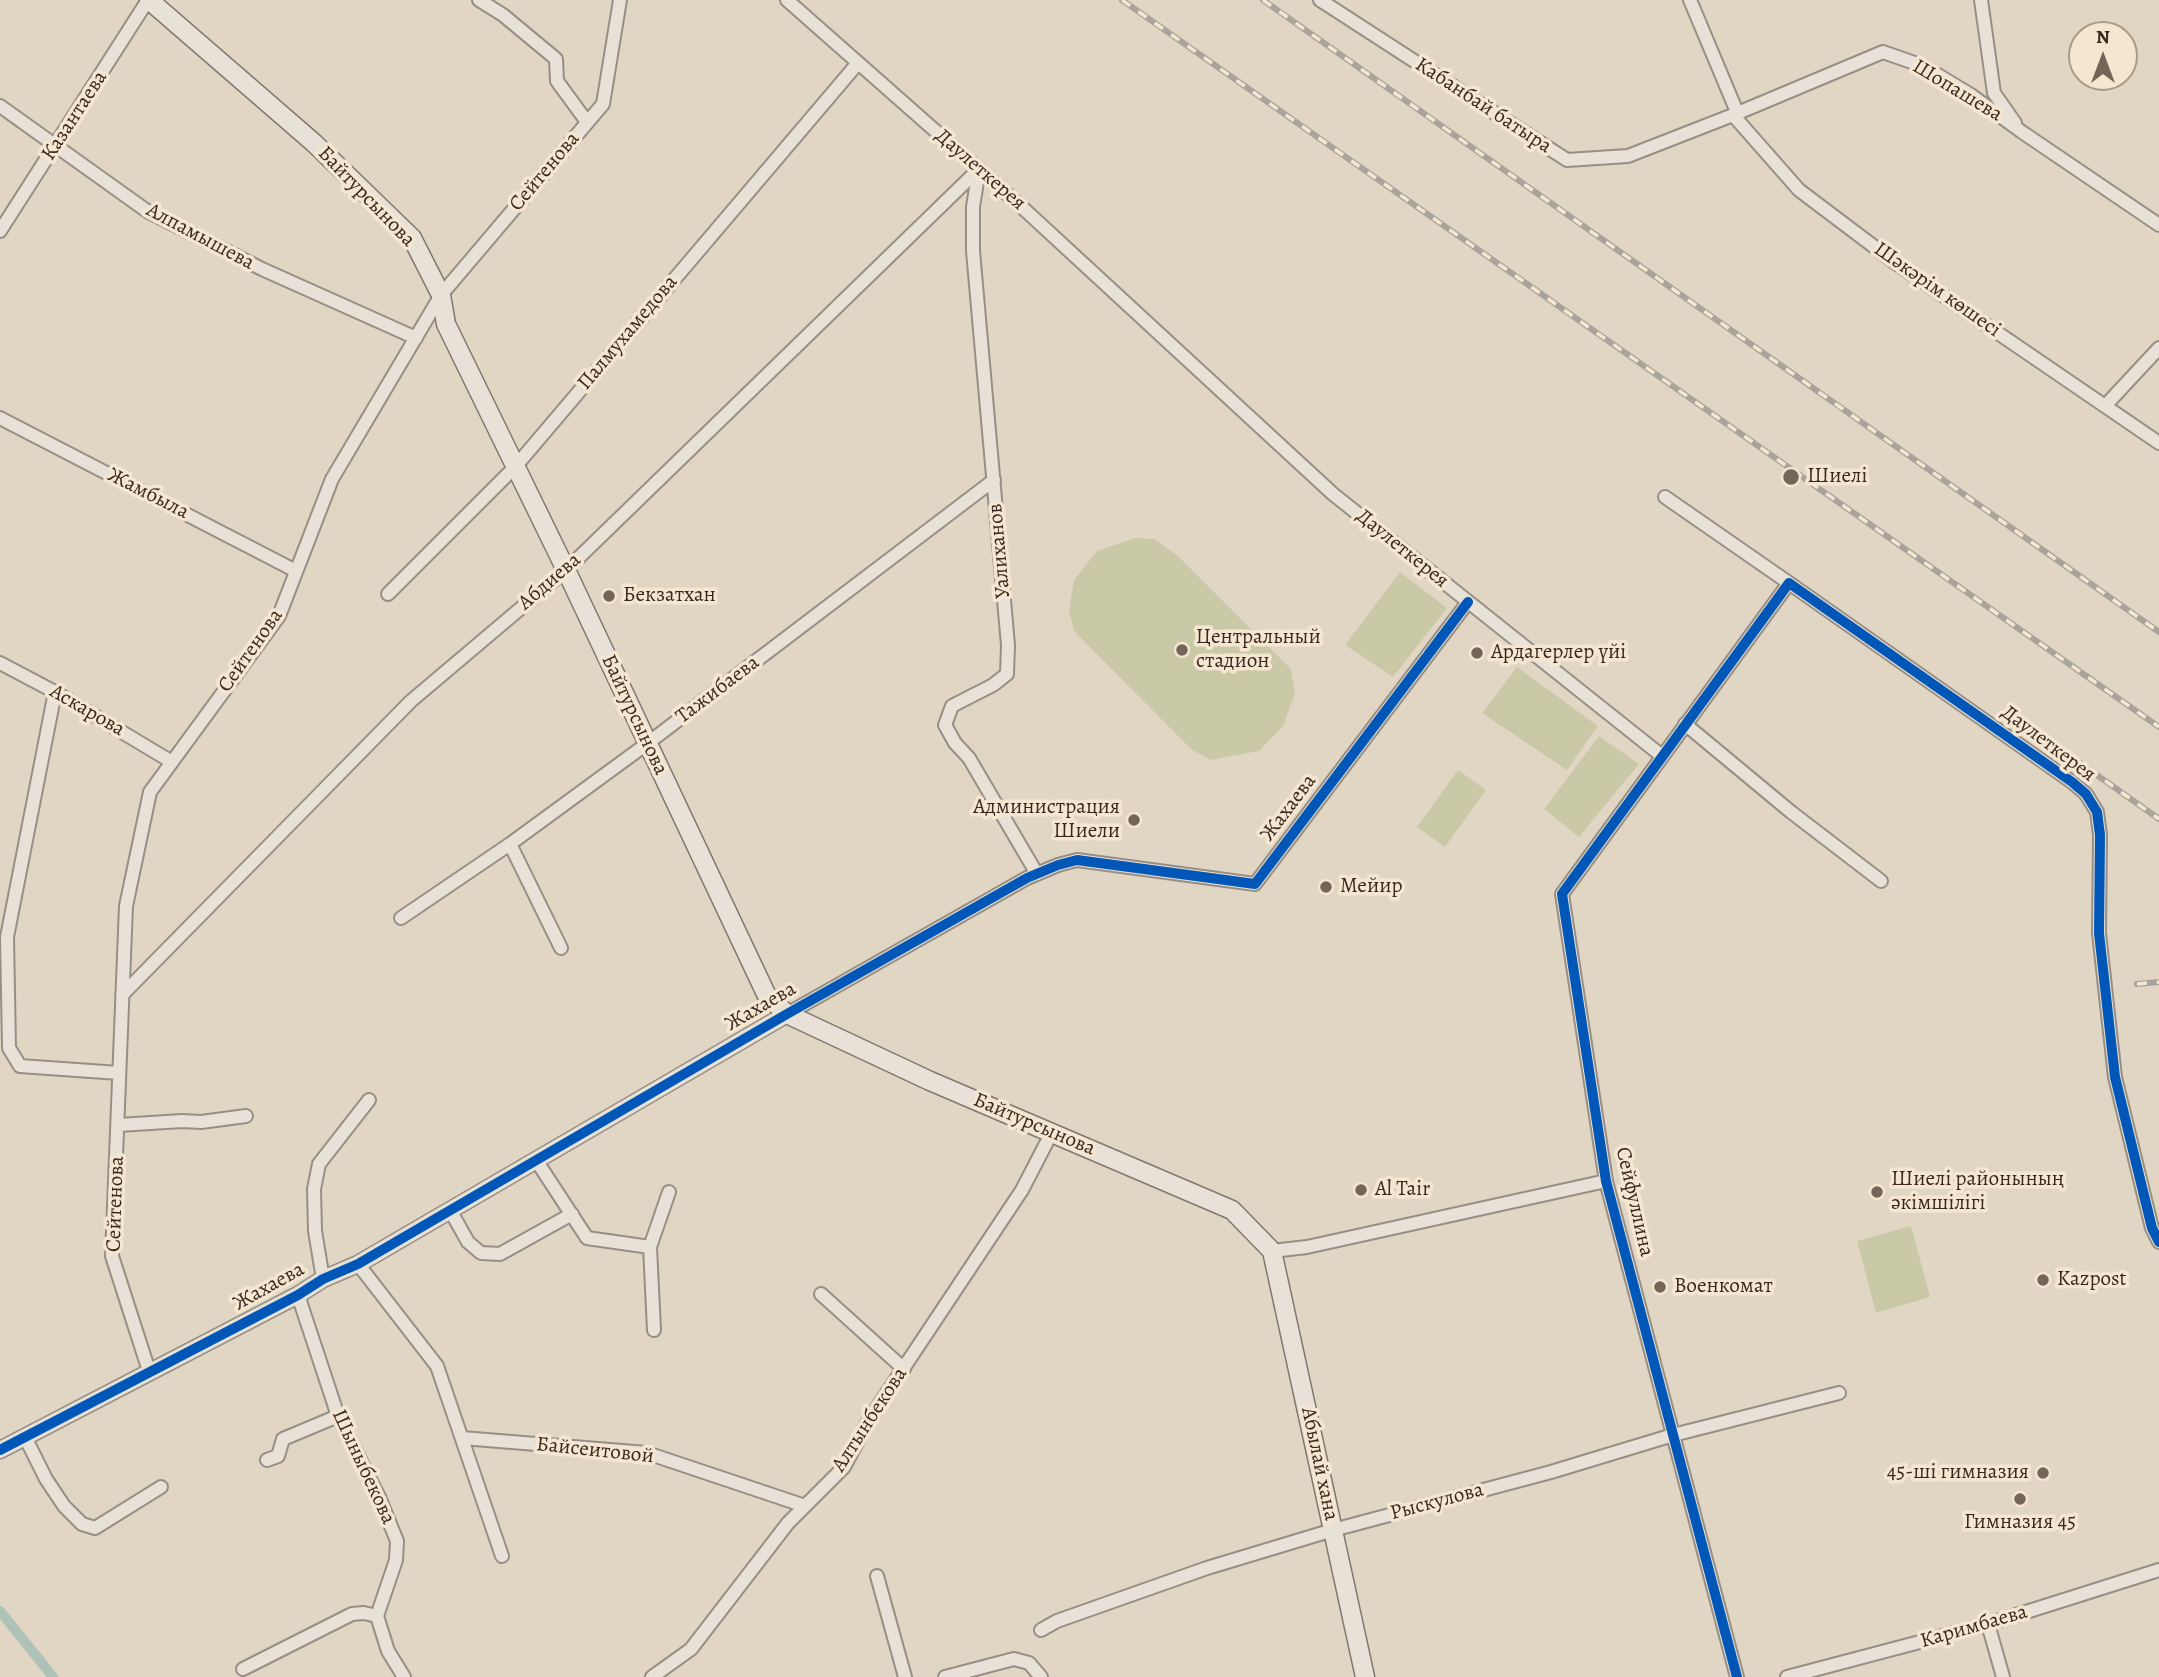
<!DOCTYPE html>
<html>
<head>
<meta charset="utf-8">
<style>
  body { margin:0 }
  #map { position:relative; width:2159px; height:1677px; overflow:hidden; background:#e1d6c4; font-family:Alegreya,serif }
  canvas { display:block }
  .north { position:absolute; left:2068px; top:21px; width:70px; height:70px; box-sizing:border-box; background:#f4e6d0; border:2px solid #aa9a89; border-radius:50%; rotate:0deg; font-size:19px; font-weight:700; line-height:28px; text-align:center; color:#3a281f }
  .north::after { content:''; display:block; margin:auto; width:24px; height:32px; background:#746559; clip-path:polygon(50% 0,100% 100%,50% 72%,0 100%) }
</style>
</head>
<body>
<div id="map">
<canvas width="2159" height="1677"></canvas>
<div class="north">N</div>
</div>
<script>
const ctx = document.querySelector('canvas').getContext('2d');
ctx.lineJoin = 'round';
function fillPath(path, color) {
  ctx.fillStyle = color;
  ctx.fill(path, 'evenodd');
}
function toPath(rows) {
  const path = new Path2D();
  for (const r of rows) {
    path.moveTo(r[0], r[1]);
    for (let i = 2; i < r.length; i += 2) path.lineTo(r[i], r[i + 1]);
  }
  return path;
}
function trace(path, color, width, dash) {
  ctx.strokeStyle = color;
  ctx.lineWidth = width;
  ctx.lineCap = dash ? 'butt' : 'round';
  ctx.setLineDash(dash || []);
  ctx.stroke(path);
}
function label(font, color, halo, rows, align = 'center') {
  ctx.font = font + ' Alegreya,serif';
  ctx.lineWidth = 7;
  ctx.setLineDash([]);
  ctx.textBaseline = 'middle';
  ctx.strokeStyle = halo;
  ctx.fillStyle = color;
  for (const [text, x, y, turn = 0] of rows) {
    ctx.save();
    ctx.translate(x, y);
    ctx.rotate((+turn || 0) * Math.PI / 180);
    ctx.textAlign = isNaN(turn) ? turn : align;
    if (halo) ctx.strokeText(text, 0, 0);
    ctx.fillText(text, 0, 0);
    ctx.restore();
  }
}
const green = toPath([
  [1135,538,1154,539,1178,556,1291,669,1295,693,1283,726,1259,751,1210,760,1191,749,1074,631,1069,610,1074,580,1097,551],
  [1400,572,1447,608,1393,677,1345,645],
  [1517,667,1598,726,1567,770,1482,713],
  [1599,736,1639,764,1579,837,1544,809],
  [1458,770,1486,790,1445,847,1417,827],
  [1911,1226,1930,1297,1876,1313,1857,1241]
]);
const canal = toPath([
  [0,1611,53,1677]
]);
const minor = toPath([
  [479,0,503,15,556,59,557,81,587,122],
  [787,0,1025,210,1333,494,1662,756],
  [1320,0,1567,160,1628,156,1733,115,1883,52,1923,66,1971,95,2022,132,2159,225],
  [1690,0,1737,112],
  [1981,0,1994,93,2015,123],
  [0,106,147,211,262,269,416,338],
  [1733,115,1799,190,1897,264,2159,443],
  [979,169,973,207,973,251,1008,645,1007,674,993,685,952,706,945,725,955,743,969,758,1037,874],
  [0,231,148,0],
  [2105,406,2159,348],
  [0,418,296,571],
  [1665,497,1789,583],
  [388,594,515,467,858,63],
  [0,663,55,692,172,762],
  [55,692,7,937,9,1048,20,1066,119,1073],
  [1685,724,1791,812,1881,881],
  [510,844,561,948],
  [401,918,510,844,648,743,994,480],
  [122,995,411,701,566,570,979,169],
  [787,1014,1027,878,1058,865,1077,860,1255,884,1468,602],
  [119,1125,182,1121,201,1122,246,1116],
  [536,1160,587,1238,650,1247,669,1192],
  [450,1210,468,1242,481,1253,500,1254,572,1214],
  [650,1247,654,1330],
  [1272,1251,1307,1247,1606,1181],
  [358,1264,437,1366,502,1556],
  [323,1279,315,1231,314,1189,319,1164,369,1100],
  [821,1294,904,1369],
  [298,1295,338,1416,379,1497,397,1541,396,1560,377,1616,388,1651,404,1677],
  [149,1371,112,1256,126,906,150,792,279,616,332,479,441,295,603,104,620,0],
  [25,1437,46,1479,64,1506,82,1524,95,1528,161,1487],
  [462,1438,647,1453,805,1506],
  [267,1460,278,1456,283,1439,338,1416],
  [877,1576,905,1677],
  [1988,1624,2003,1677],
  [1041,1630,1057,1621,1207,1568,1333,1530,1551,1472,1673,1435,1839,1393],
  [243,1669,352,1614,364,1613,377,1616],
  [652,1677,691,1649,788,1523,844,1467,869,1420,1022,1190,1052,1132],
  [945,1677,1014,1659,1029,1663,1041,1677],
  [1737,1677,1606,1181,1562,894,1789,583,2072,782,2086,794,2097,812,2100,835,2099,933,2115,1077,2152,1228,2159,1242],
  [1787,1677,1988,1624,2159,1570]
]);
const tertiary = toPath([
  [0,1450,298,1295,323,1279,358,1264,787,1014]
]);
const secondary = toPath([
  [149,0,314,143,412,238,441,295,446,324,566,570,767,996,787,1014,930,1081,1232,1210,1272,1251,1365,1677]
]);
const rail = toPath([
  [1122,0,2159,727],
  [1263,0,2159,632],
  [2056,746,2159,819],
  [2137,984,2159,982]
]);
const cycleway = toPath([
  [0,1450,298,1295,323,1279,358,1264,787,1014,1027,878,1058,865,1077,860,1255,884,1468,602],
  [1737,1677,1606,1181,1562,894,1789,583,2072,782,2086,794,2097,812,2100,835,2099,933,2115,1077,2152,1228,2159,1242]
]);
const markers = [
  [1791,477,9,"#746559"],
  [609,596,7,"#746559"],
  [1182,650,7,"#746559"],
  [1477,653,7,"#746559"],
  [1134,820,7,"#746559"],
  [1326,887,7,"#746559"],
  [1361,1190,7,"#746559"],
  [1877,1192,7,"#746559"],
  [2043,1280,7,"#746559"],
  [1660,1287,7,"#746559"],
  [2043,1473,7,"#746559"],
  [2020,1499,7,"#746559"]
];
const streetNames = [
  ["Шопашева",1957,91,31],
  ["Кабанбай батыра",1483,106,33],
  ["Казантаева",75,116,-57],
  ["Даулеткерея",980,170,41],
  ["Сейтенова",545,172,-50],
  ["Байтурсынова",366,197,46],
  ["Алпамышева",200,237,28],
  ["Шәкәрім көшесі",1937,290,35],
  ["Палмухамедова",628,333,-50],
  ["Жамбыла",148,494,27],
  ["Даулеткерея",1402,549,39],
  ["Уалиханов",1000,551,-95],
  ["Абдиева",550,582,-41],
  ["Сейтенова",251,651,-55],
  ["Тажибаева",718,690,-37],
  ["Аскарова",87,711,30],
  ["Байтурсынова",634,715,65],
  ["Даулеткерея",2048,744,37],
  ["Жахаева",1289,808,-53],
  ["Жахаева",761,1007,-30],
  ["Байтурсынова",1034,1125,23],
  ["Сейфуллина",1634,1202,77],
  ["Сейтенова",116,1204,-88],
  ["Жахаева",269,1287,-29],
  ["Алтынбекова",870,1420,-57],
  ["Байсеитовой",595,1451,6],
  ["Абылай хана",1319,1464,78],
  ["Шыныбекова",363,1467,65],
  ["Рыскулова",1437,1502,-15],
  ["Каримбаева",1974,1627,-16]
];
const poiNames = [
  ["Шиелі",1807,477],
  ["Бекзатхан",623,596],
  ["Центральный",1196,638],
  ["стадион",1196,662],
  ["Ардагерлер үйі",1491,653],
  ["Администрация",1120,808,"right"],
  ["Шиели",1120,832,"right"],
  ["Мейир",1340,887],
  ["Шиелі районының",1891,1180],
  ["әкімшілігі",1891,1204],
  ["Al Tair",1375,1190],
  ["Kazpost",2057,1280],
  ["Военкомат",1674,1287],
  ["45-ші гимназия",2029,1473,"right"],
  ["Гимназия 45",2020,1523,"center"]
];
fillPath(green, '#cac9a7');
trace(canal, '#afc2b7', 10);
trace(minor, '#988f84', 16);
trace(tertiary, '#988f84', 19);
trace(secondary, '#80786e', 21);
trace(minor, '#e7e1d8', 12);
trace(tertiary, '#e7e1d8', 16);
trace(secondary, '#e7e1d8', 18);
trace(rail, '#a9a39b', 6);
trace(rail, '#f4e6d0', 3.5, [10]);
trace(cycleway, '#0057b8', 10);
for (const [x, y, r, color] of markers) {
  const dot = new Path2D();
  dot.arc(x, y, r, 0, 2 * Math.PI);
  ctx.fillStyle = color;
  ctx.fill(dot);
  trace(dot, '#f4e6d0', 2.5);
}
label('21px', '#3a281f', '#f4e6d0', streetNames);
label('21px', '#3a281f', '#f4e6d0', poiNames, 'left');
</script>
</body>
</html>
